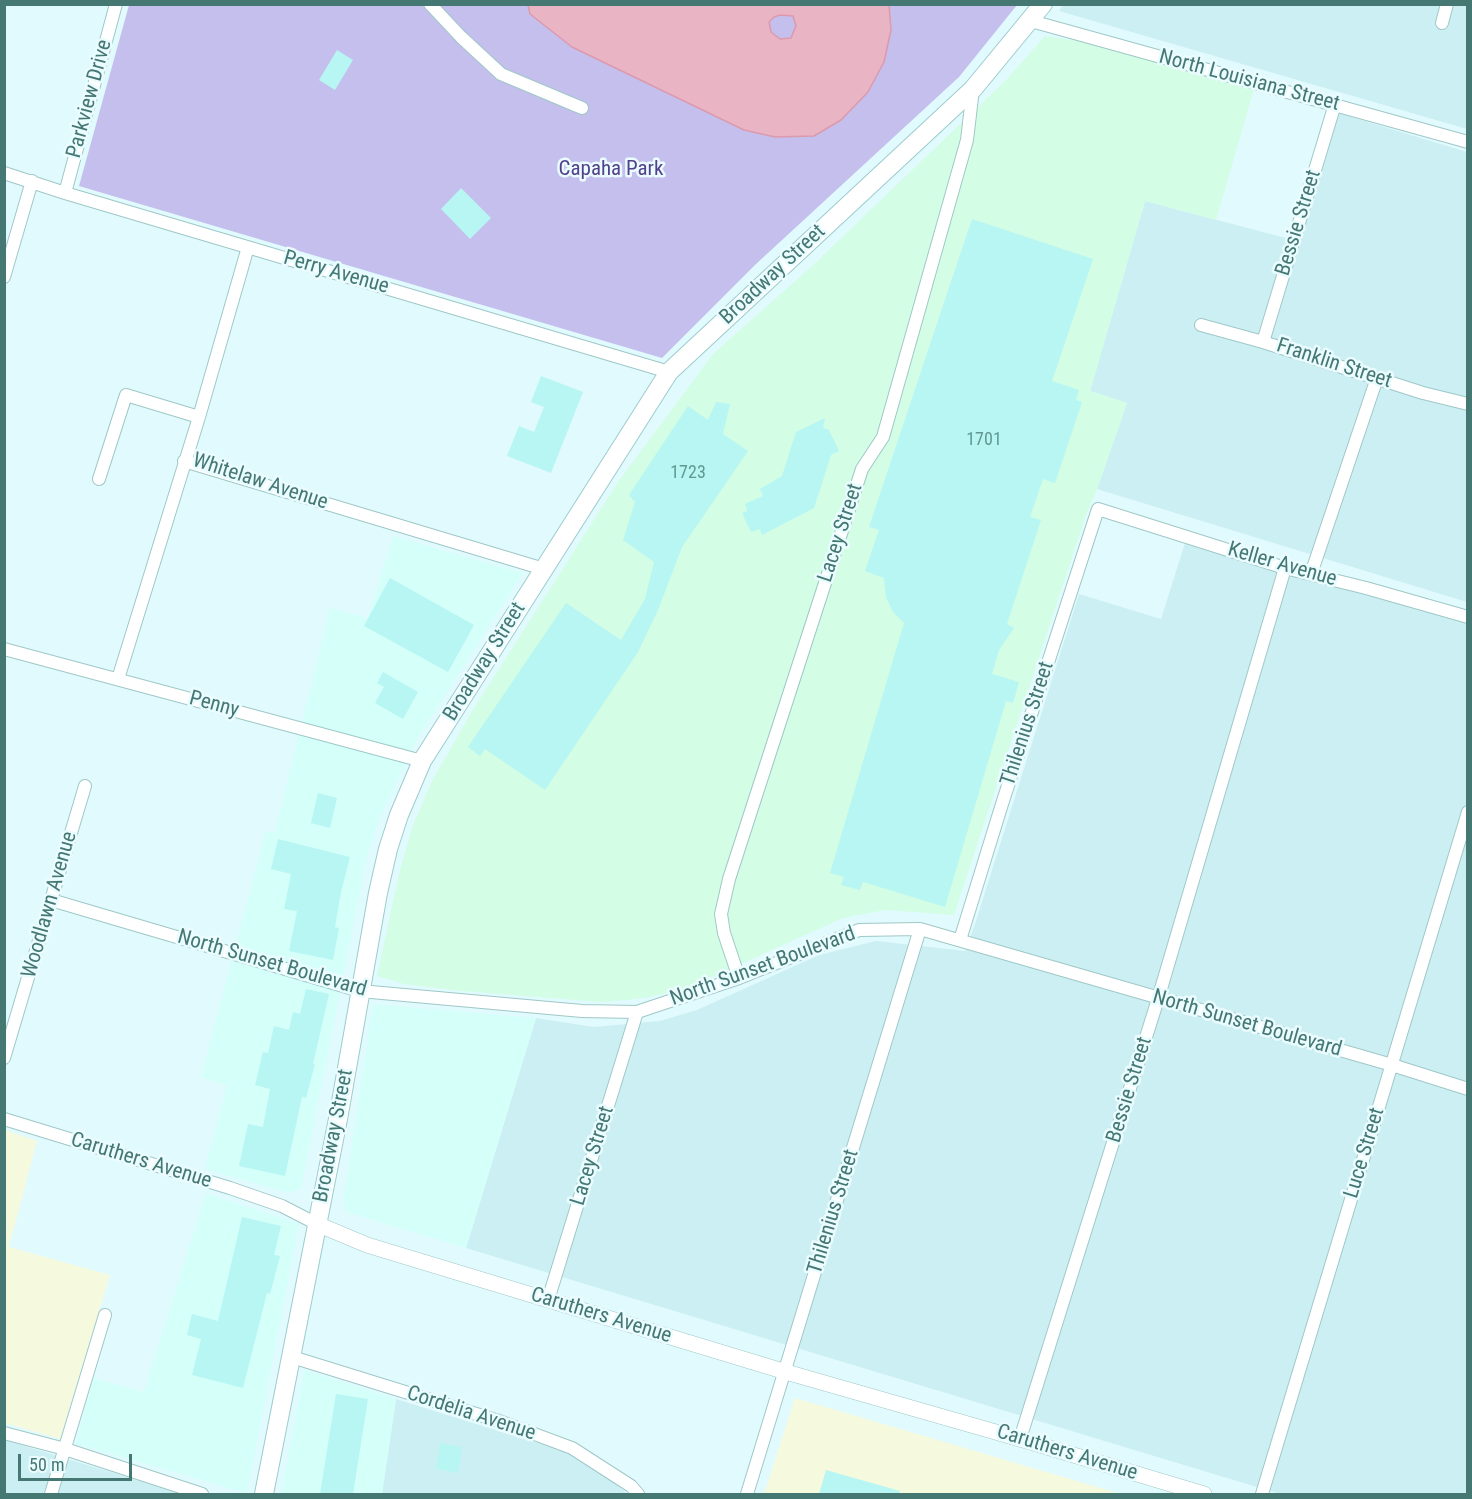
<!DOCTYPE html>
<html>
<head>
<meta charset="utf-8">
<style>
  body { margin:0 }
  #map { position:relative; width:1472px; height:1499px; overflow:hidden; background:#e1fafe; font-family:"Roboto Condensed",sans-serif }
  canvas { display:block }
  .frame { position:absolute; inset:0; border:6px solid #467873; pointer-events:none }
  .scale { position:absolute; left:18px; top:1454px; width:114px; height:27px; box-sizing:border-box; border:3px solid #467873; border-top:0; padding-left:8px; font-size:18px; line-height:21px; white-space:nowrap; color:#467873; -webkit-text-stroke:4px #eafcff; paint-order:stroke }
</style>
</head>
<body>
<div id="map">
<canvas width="1472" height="1499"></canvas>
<div class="frame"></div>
<div class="scale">50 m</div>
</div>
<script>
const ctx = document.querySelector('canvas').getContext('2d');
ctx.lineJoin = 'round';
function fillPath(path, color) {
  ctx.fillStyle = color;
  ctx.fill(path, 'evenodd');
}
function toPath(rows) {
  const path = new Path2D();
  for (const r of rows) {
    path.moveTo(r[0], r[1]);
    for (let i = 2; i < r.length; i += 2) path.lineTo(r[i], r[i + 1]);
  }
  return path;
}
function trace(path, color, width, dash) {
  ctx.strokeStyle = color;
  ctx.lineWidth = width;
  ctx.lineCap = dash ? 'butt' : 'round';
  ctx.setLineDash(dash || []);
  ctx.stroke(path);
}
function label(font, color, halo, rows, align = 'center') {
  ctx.font = font + ' "Roboto Condensed",sans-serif';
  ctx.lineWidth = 5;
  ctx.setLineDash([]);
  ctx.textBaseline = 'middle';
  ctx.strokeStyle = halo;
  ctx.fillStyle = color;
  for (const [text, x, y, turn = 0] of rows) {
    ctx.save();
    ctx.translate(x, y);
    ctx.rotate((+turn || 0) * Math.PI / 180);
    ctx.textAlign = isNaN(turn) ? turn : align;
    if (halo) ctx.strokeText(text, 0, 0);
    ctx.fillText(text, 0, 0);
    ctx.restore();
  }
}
const residential = toPath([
  [1064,4,1467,5,1467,129,1059,11],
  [1338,113,1467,152,1467,602,1097,489,1127,403,1090,391,1145,201,1297,241],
  [1186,540,1467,623,1467,1494,1280,1494,466,1248,536,1018,594,1027,660,1021,697,1010,819,955,876,941,965,951,975,924,1079,594,1161,619],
  [396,1399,563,1451,610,1478,627,1494,382,1494],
  [5,1440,183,1494,5,1494]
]);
const commercial = toPath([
  [393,536,523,573,416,741,378,822,367,857,301,1188,289,1193,205,1169,227,1086,201,1077,266,831,275,832,330,608,368,618],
  [373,1004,536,1018,466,1248,347,1212,343,1203],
  [206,1193,299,1224,247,1493,76,1444,93,1378,144,1392],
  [304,1370,396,1399,382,1494,281,1494]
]);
const education = toPath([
  [5,1130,37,1141,9,1247,110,1275,60,1439,5,1423],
  [795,1398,1121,1494,764,1494]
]);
const medical = toPath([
  [1045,36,1079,41,1254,89,1216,220,1145,201,1090,391,1127,403,1097,489,1086,515,954,915,885,910,843,918,690,987,650,997,628,1000,601,1002,461,991,404,984,377,976,400,870,412,828,432,781,471,713,618,482,713,354,811,267,1006,80]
]);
const green = toPath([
  [129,5,1017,5,959,77,756,264,662,358,79,186]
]);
const water = toPath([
  [528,5,889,5,891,30,884,62,868,92,841,120,814,136,775,137,744,130,572,47,530,14,528,5],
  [780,15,793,16,796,26,791,38,780,39,771,32,769,22,774,17,780,15]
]);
const building = toPath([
  [337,50,353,60,335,90,319,80],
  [461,188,491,218,470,239,441,209],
  [972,219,1093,259,1052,381,1079,390,1076,400,1082,402,1055,483,1043,479,1030,517,1041,520,1007,624,1014,628,999,650,992,674,1019,682,1013,703,1006,701,945,907,863,882,860,890,841,885,844,877,830,873,904,623,893,612,886,597,884,578,865,571,879,530,869,527],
  [541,376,583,392,551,473,507,456,519,426,534,432,544,407,531,402],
  [716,402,730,404,723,434,748,451,682,547,658,610,638,652,545,790,485,749,480,756,468,747,566,603,621,640,645,599,654,562,623,540,635,502,629,495,688,406,708,420],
  [825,418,823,428,829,430,839,451,831,455,814,508,762,535,760,529,751,532,742,513,747,511,745,504,763,496,760,489,782,476,796,432],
  [390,578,474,625,448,672,364,626],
  [383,672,418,692,403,719,375,703,384,687,377,683],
  [318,793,337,798,330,828,311,823],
  [278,839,350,857,341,892,335,927,339,928,333,960,289,951,297,911,284,909,291,874,271,869],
  [306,989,329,994,313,1064,315,1064,306,1098,302,1097,285,1176,239,1166,248,1124,263,1127,270,1089,255,1085,263,1052,268,1053,274,1026,289,1030,293,1012,300,1014],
  [242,1217,281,1226,274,1255,280,1256,270,1294,267,1293,243,1388,192,1375,201,1339,187,1335,192,1314,218,1321],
  [336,1394,368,1399,353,1494,320,1494],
  [440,1443,462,1447,458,1473,436,1469],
  [826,1470,900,1491,899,1494,819,1494]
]);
const minor = toPath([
  [430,4,461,37,501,74,582,108],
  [1031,21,1468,142],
  [1442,23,1447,4],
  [4,173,65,193,669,372],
  [65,193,116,4],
  [4,277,32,181],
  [1201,325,1263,342,1423,393,1468,404],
  [1263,342,1335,104],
  [184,461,544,569],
  [99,479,126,395,199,417],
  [1311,574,1377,378],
  [4,649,422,761],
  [118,679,199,417,248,247],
  [51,900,360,991,582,1011,637,1012,739,978,859,930,920,929,1392,1065,1468,1089],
  [960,940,1002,804,1098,509,1285,568,1366,588,1468,617],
  [739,978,724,933,721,914,729,879,862,469,883,437,967,140,973,89],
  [4,1058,85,786],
  [4,1119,230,1188,282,1206,317,1224],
  [548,1300,637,1012],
  [292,1357,502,1422,572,1448,631,1486,638,1494],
  [4,1433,65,1449,202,1494],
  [1020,1439,1158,999,1285,568],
  [51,1494,105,1315],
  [747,1494,920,929],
  [1262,1494,1468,812]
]);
const tertiary = toPath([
  [317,1224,367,1245,786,1372,1020,1439,1204,1494]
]);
const secondary = toPath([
  [264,1494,338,1119,378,893,388,849,399,815,422,761,669,372,973,89,1043,4]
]);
const numberNames = [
  ["1701",984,440],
  ["1723",688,473]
];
const streetNames = [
  ["North Louisiana Street",1249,81,15],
  ["Parkview Drive",90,99,-75],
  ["Bessie Street",1299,223,-73],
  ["Perry Avenue",336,273,16],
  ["Broadway Street",773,275,-43],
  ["Franklin Street",1334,364,18],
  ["Whitelaw Avenue",260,482,18],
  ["Lacey Street",841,533,-72],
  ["Keller Avenue",1282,565,16],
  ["Broadway Street",485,662,-58],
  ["Penny",214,705,15],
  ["Thilenius Street",1028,724,-72],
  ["Woodlawn Avenue",50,905,-74],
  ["North Sunset Boulevard",272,964,16],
  ["North Sunset Boulevard",763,967,-20],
  ["North Sunset Boulevard",1247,1024,16],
  ["Bessie Street",1130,1090,-73],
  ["Broadway Street",334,1136,-79],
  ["Luce Street",1365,1153,-73],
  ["Lacey Street",593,1156,-73],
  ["Caruthers Avenue",141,1161,17],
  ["Thilenius Street",834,1212,-73],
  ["Caruthers Avenue",601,1316,17],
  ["Cordelia Avenue",471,1414,18],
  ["Caruthers Avenue",1067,1453,17]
];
const parkNames = [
  ["Capaha Park",611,170]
];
fillPath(residential, '#cceff3');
fillPath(commercial, '#d5fff9');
fillPath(education, '#f5fade');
fillPath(medical, '#d4fde5');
fillPath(green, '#c5bfed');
fillPath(water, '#e9b4c4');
trace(water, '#dc9aad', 1.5);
fillPath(building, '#b7f6f3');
trace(minor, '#9fc8c7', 14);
trace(tertiary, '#9fc8c7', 16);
trace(secondary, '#9dcccc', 20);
trace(minor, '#fff', 12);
trace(tertiary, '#fff', 15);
trace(secondary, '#fff', 18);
label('18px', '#629893', null, numberNames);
label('21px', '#467873', '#eafcff', streetNames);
label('21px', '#54418b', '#eafcff', parkNames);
</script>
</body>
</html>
